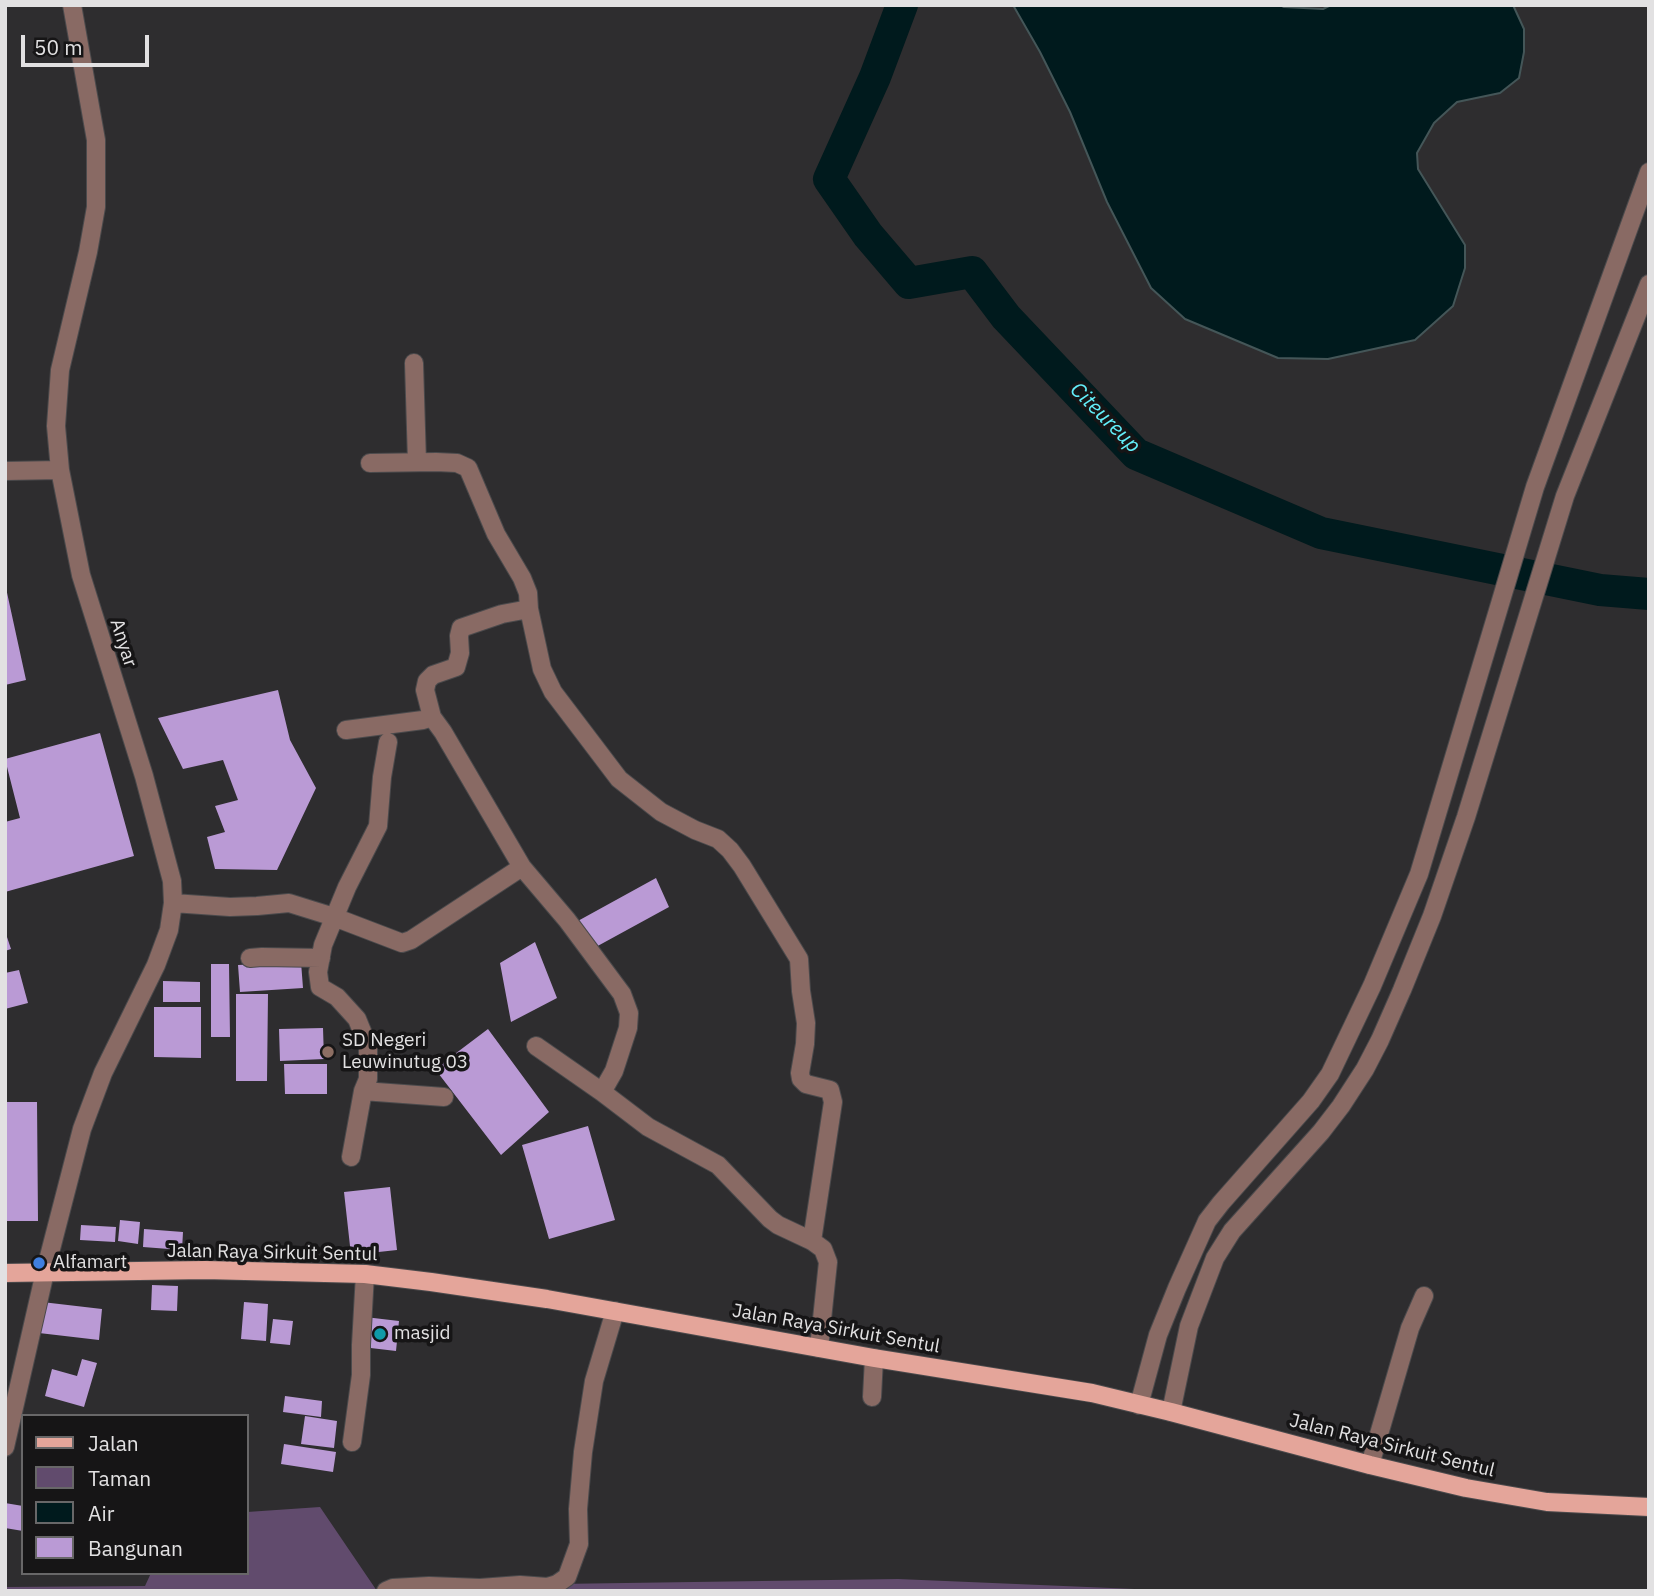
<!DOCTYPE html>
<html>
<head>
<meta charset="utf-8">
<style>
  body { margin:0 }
  #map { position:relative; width:1654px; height:1596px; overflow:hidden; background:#2e2d2f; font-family:"IBM Plex Sans",sans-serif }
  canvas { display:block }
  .frame { position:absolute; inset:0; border:7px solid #e2e1e2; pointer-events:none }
  .legend { position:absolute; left:21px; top:1414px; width:228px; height:161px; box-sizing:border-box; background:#161516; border:2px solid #686768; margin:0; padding:9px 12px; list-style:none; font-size:21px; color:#e2e1e2 }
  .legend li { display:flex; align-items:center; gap:14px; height:35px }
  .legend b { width:35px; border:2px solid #686768 }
  .scale { position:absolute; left:21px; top:35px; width:128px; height:32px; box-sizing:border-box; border:4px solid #e2e1e2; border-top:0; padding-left:9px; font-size:21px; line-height:24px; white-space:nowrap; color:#e2e1e2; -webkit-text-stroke:5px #161516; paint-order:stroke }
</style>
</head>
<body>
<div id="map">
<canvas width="1654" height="1596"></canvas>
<div class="frame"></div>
<ul class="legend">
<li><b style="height:9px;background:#e4a59a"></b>Jalan</li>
<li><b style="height:19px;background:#614b6d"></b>Taman</li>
<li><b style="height:19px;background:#001a1d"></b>Air</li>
<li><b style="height:19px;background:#ba9ad5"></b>Bangunan</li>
</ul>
<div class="scale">50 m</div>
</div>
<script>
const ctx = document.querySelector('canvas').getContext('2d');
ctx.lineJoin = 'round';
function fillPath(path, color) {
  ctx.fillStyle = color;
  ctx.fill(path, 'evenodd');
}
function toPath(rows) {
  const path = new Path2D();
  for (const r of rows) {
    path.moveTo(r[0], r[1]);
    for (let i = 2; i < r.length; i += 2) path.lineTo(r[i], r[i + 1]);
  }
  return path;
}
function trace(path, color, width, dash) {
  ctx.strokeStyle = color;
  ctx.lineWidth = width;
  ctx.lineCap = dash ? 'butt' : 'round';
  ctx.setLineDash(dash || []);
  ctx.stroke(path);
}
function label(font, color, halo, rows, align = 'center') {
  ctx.font = font + ' "IBM Plex Sans",sans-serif';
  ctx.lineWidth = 7;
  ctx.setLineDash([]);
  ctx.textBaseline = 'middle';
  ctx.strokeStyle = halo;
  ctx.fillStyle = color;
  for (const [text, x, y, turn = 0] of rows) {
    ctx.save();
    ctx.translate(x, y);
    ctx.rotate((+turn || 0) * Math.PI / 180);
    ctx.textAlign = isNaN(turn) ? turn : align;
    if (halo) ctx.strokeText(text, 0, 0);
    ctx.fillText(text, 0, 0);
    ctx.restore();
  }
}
const green = toPath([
  [320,1507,377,1591,5,1591,5,1587,145,1586,151,1573,247,1573,247,1512],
  [898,1579,1182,1591,398,1591,557,1584]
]);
const water = toPath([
  [1013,5,1280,5,1284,7,1323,9,1331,5,1513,5,1524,29,1524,52,1519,78,1500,93,1457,102,1434,123,1417,153,1418,169,1465,245,1465,268,1453,306,1415,340,1328,359,1278,358,1185,319,1151,288,1107,202,1070,112,1040,52,1013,5]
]);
const river = toPath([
  [902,5,875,77,829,179,868,235,909,283,972,272,1006,317,1136,454,1321,533,1600,590,1649,594]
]);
const building = toPath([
  [6,588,26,680,5,685,5,589],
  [278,690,290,740,316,788,277,870,215,869,207,837,225,832,215,806,238,800,223,760,183,769,158,718],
  [100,733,134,856,5,892,5,822,20,818,5,759],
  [656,878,669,907,594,948,576,922],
  [5,931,11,949,5,951],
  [535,942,557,998,511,1022,500,963],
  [301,962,303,988,240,992,238,965],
  [211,964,229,964,230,1037,211,1037],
  [19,970,28,1003,5,1009,5,973],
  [163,981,200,982,200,1002,163,1002],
  [236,994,268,994,267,1081,236,1081],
  [154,1007,201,1007,201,1058,154,1057],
  [323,1028,324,1059,280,1061,279,1029],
  [488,1029,549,1112,501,1155,435,1069],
  [284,1064,327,1064,327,1094,285,1094],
  [5,1102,37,1102,38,1221,5,1221],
  [588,1126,615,1220,549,1239,522,1145],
  [390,1187,397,1250,351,1255,344,1192],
  [120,1220,140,1222,138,1244,118,1241],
  [81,1225,116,1227,115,1242,80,1240],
  [144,1229,183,1232,182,1250,143,1247],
  [152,1285,178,1286,177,1311,151,1310],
  [42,1302,102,1309,99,1340,39,1333],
  [244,1302,268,1304,266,1341,241,1339],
  [365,1317,399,1321,396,1351,362,1347],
  [273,1319,293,1321,290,1345,270,1343],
  [82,1359,97,1363,84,1407,45,1396,52,1369,77,1376],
  [285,1396,322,1401,321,1417,283,1412],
  [305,1416,337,1421,334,1448,301,1444],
  [284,1444,336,1452,333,1472,281,1464],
  [5,1503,23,1506,23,1531,5,1528]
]);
const minor = toPath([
  [414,363,417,462],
  [370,463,436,462,457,463,468,468,496,534,522,578,528,593,529,609,542,669,553,692,619,779,661,812,695,830,718,839,730,850,742,866,799,959,801,991,806,1023,805,1044,800,1073,801,1079,806,1084,830,1090,833,1102,812,1241],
  [5,471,60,470],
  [432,717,425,690,427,681,433,675,456,667,460,653,459,636,461,628,502,614,529,609],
  [346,730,423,720,432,717,443,732,522,867,567,920,622,994,629,1013,628,1028,614,1071,602,1092,648,1127,718,1165,770,1219,778,1225,812,1241,823,1249,828,1262,819,1348],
  [173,903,230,907,257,906,289,903,334,917,402,943,411,940,522,867],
  [250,958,262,957,321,958],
  [536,1046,602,1092],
  [363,1091,444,1097],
  [351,1157,363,1091,368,1079,368,1046,357,1019,337,997,320,987,318,972,323,945,347,887,378,826,382,777,388,742],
  [872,1397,874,1358],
  [1139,1405,1158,1335,1177,1288,1207,1221,1221,1203,1311,1101,1330,1074,1372,986,1419,874,1535,487,1649,172],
  [1171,1412,1189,1326,1215,1258,1232,1231,1321,1132,1341,1106,1365,1069,1380,1040,1402,990,1432,916,1466,817,1565,496,1649,284],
  [352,1442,361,1375,361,1345,365,1274],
  [5,1447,45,1272,82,1129,103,1073,156,965,169,930,173,903,172,881,144,776,81,575,60,470,56,426,60,370,88,252,96,207,96,140,72,5],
  [1370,1465,1410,1328,1424,1296],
  [386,1591,393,1588,429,1586,480,1588,520,1585,547,1587,557,1584,567,1577,579,1544,578,1509,583,1452,594,1381,615,1311]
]);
const major = toPath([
  [5,1273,205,1270,365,1274,431,1282,547,1299,874,1358,1092,1393,1171,1412,1370,1465,1466,1488,1547,1502,1649,1507]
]);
const markers = [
  [328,1052,7,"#8d6e63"],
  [39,1263,7,"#3f7fe0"],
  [380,1334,7,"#0f9aa8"]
];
const streetNames = [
  ["Anyar",123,643,72],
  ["Jalan Raya Sirkuit Sentul",272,1253,1],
  ["Jalan Raya Sirkuit Sentul",836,1329,10],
  ["Jalan Raya Sirkuit Sentul",1392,1446,14]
];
const poiNames = [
  ["SD Negeri",342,1041],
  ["Leuwinutug 03",342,1063],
  ["Alfamart",53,1263],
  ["masjid",394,1334]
];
const waterNames = [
  ["Citeureup",1105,418,45]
];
fillPath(green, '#614b6d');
fillPath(water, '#001a1d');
trace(water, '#445658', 2);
trace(river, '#001a1d', 32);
fillPath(building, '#ba9ad5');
trace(minor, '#4b4a4c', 20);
trace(major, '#4b4a4c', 20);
trace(minor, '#896a64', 18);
trace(major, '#e4a59a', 18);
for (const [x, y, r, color] of markers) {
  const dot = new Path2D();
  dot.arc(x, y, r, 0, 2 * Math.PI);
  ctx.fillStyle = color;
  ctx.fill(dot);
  trace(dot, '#161516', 2.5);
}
label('19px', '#e2e1e2', '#161516', streetNames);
label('19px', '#e2e1e2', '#161516', poiNames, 'left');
label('italic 21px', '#63effa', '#161516', waterNames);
</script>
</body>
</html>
